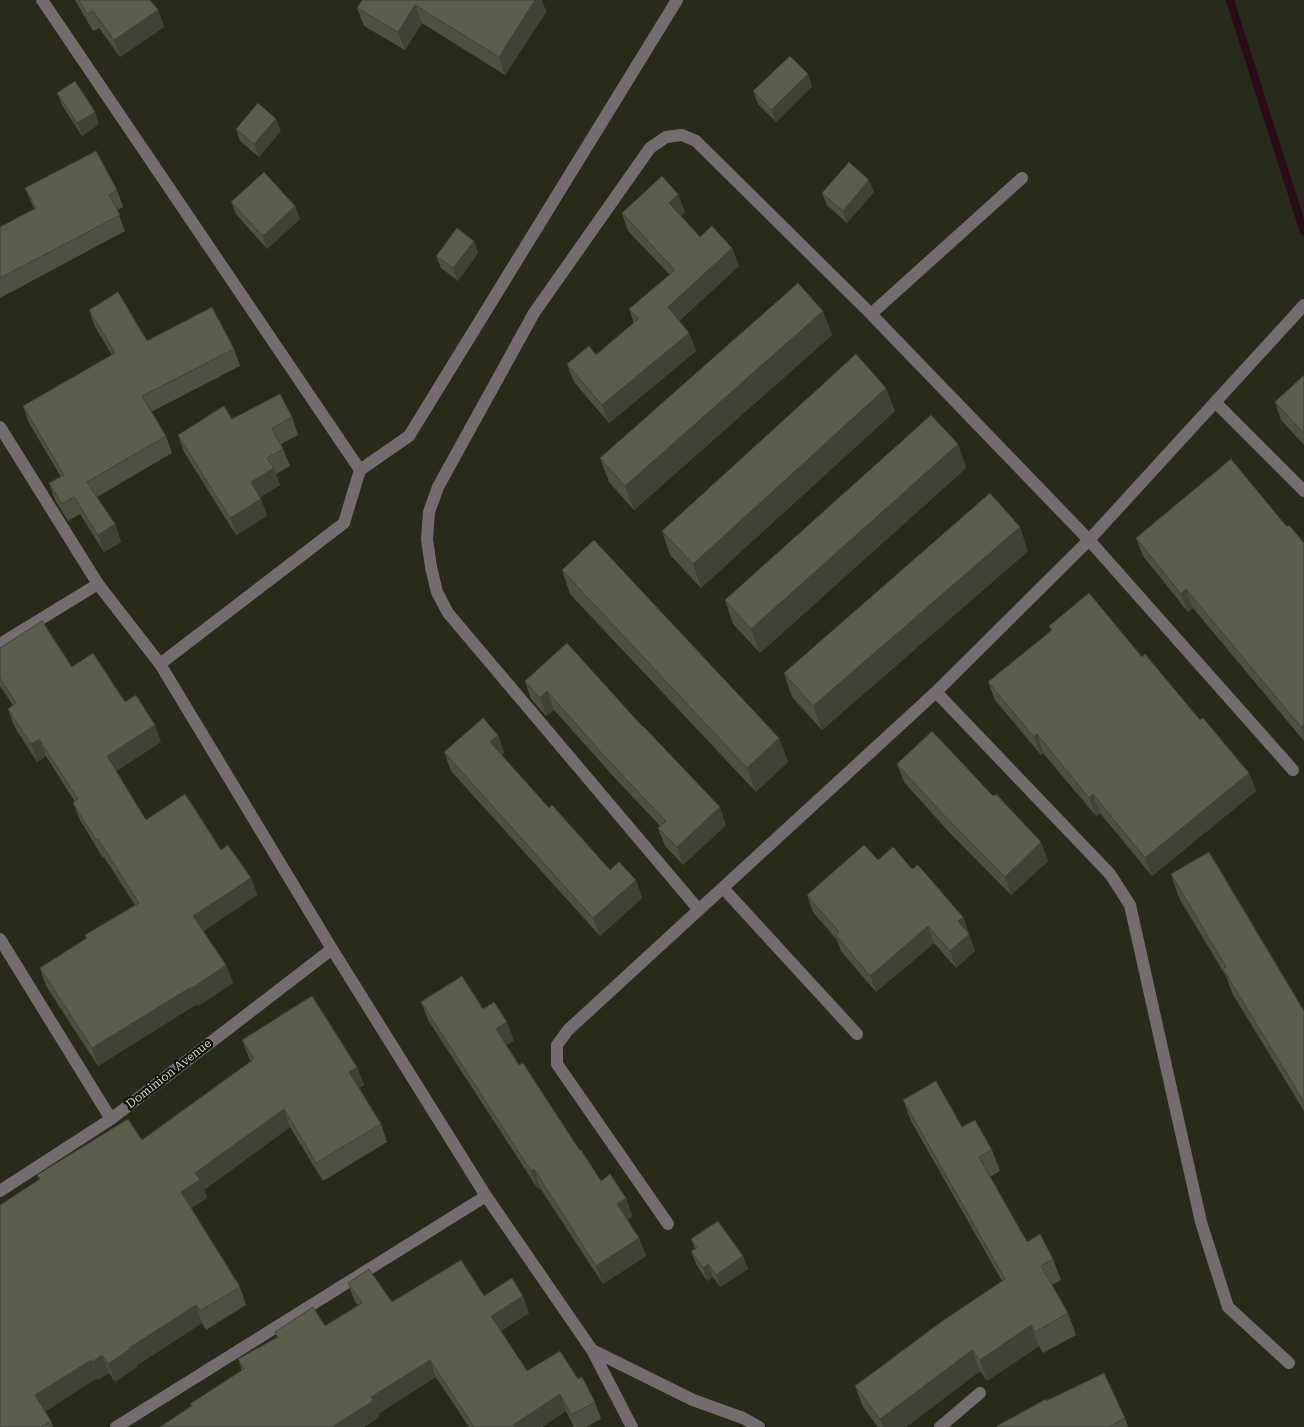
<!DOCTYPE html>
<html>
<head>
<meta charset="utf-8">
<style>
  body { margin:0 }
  canvas { display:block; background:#282a1a }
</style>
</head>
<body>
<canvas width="1304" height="1427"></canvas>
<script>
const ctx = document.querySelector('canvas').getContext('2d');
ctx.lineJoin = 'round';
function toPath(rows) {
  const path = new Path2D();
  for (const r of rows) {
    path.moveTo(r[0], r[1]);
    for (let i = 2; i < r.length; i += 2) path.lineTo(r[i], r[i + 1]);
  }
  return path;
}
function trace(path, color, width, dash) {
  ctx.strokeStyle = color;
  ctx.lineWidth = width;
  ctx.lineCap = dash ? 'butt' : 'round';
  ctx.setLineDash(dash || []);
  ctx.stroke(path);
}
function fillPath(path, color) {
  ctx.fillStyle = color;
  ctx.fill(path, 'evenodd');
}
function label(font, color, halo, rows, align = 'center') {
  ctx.font = font + ' "Roboto Serif",serif';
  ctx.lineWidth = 4.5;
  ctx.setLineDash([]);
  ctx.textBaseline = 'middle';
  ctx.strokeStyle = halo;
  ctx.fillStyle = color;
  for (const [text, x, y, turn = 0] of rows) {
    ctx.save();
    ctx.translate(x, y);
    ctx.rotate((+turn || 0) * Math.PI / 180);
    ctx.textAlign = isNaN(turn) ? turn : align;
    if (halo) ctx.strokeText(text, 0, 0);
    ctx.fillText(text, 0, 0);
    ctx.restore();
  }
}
const stream = toPath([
  [1230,0,1304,232]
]);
const minor = toPath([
  [42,0,360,470],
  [871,314,1022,178],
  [1215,402,1304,491],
  [0,427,98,584,160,664,332,949,486,1196,592,1350,632,1427],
  [0,644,98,584],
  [160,664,344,523,360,470,409,436,677,0],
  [936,692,1110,874,1130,905,1201,1222,1228,1307,1289,1363],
  [723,888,857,1034],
  [699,910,448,613,437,592,431,567,427,539,429,512,438,487,534,313,650,148,666,137,682,135,696,141,871,314,1089,540,1293,770],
  [0,939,111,1119],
  [0,1191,111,1119,332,949],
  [668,1224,557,1064,557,1045,568,1030,936,692,1089,540,1304,305],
  [592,1350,693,1400,743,1418,759,1427],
  [116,1427,486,1196],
  [940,1427,980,1393]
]);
const wall = toPath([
  [75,0,150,0,158,10,164,27,120,57,99,28,93,31],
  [362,0,542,0,546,12,505,75,422,23,405,50,364,26,357,8],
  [812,86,776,122,758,104,753,91],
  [57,93,99,124,82,136,62,105],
  [236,129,281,131,259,157,240,141],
  [25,188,117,190,123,207,117,210,125,231,0,298,0,227,34,209],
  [874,192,847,223,827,205,822,193],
  [678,194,685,212,681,216,700,237,732,248,739,266,679,321,689,333,696,351,609,423,574,382,567,364,596,355,634,323,629,309,670,275,628,231,622,213],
  [231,202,295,206,300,219,267,249,236,214],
  [474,241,478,253,458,281,441,268,436,256],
  [89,310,147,341,234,349,240,366,151,412,166,436,172,453,97,497,115,524,121,542,104,552,80,514,68,521,55,500,49,483,61,477,29,423,23,406,112,355,95,327],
  [832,335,634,510,609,482,600,458],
  [1304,375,1304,445,1281,420,1275,402],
  [895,411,701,588,670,555,662,531],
  [292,417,298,435,281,444,290,466,276,474,280,485,260,497,267,516,236,535,184,452,178,435,232,419],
  [958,444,966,468,760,653,733,624,725,600],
  [1287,527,1304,543,1304,741,1193,608,1188,612,1143,556,1136,538],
  [1028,551,822,730,792,697,784,673],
  [562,570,779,738,788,762,756,792,570,594],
  [1049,626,1142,657,1249,773,1256,791,1152,876,1100,813,1096,816,1043,753,1041,755,995,700,988,682,1051,631],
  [567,643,726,825,683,865,665,846,658,828,660,826,614,777,554,710,546,716,531,699,525,681],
  [0,648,72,667,125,702,161,742,116,771,146,820,221,850,251,878,257,895,203,931,226,965,233,983,198,1006,197,1004,98,1066,46,986,40,968,86,939,85,935,135,905,104,857,103,858,80,820,73,803,75,802,46,756,37,762,14,726,8,709,13,705,0,686],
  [498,735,504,753,502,756,549,808,610,870,636,880,642,898,600,936,451,771,444,752],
  [897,764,1048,861,1011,895,948,831,904,782],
  [878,860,912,869,963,917,975,951,956,968,934,943,876,992,841,951,837,940,813,912,807,895],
  [1171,874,1304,1011,1304,1111,1232,993,1227,978,1179,898],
  [421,1002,483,1009,514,1041,506,1045,519,1065,580,1151,601,1181,626,1198,632,1216,627,1220,639,1238,646,1256,603,1284,540,1188,538,1189,428,1020],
  [242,1040,357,1067,364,1085,359,1088,381,1124,387,1142,323,1181,290,1127,204,1190,207,1198,191,1208,240,1287,246,1305,206,1330,202,1323,136,1366,137,1367,115,1382,109,1373,98,1380,97,1378,45,1411,51,1421,53,1427,0,1427,39,1180,37,1175,142,1140,251,1062,249,1058],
  [903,1100,962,1127,992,1150,1000,1171,990,1177,1027,1242,1053,1259,1061,1280,1052,1285,1068,1313,1076,1335,1043,1353,1039,1346,987,1381,980,1371,906,1427,878,1427,863,1407,855,1386,1002,1281,911,1121],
  [691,1239,743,1256,748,1269,720,1287,713,1277,707,1281,696,1264,691,1251,695,1249],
  [348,1283,392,1302,484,1296,529,1313,501,1331,527,1371,578,1379,595,1402,601,1419,586,1427,574,1427,566,1411,542,1427,469,1427,436,1377,378,1414,379,1417,364,1427,160,1427,191,1406,190,1404,242,1371,238,1359,277,1338,275,1332,325,1326,358,1305,354,1300],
  [1046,1401,1125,1418,1128,1427,998,1427]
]);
const shadedWall = toPath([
  [535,0,542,0,546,12,505,75,499,57],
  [415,5,422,23,405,50,398,32],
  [158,10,164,27,120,57,114,40],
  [808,74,812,86,776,122,771,110],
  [95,112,99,124,82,136,77,123],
  [276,119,281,131,259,157,254,144],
  [869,180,874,192,847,223,843,211],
  [678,194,685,212,675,221,669,203],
  [295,206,300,219,267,249,263,236],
  [474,241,478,253,458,281,453,268],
  [732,248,739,266,674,325,668,307],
  [823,311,832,335,634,510,625,486],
  [689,333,696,351,609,423,602,405],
  [886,388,895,411,701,588,693,564],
  [958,444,966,468,760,653,751,629],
  [274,468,280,485,257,499,251,482],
  [261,499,267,516,236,535,230,518],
  [115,524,121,542,104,552,98,535],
  [1020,527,1028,551,822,730,813,706],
  [1186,589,1193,608,1188,612,1181,594],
  [547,691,554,710,546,716,540,698],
  [1304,724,1304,735,1301,727],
  [155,725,161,742,113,773,107,756],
  [1037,734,1043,753,1041,755,1034,737],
  [498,735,504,753,497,761,490,742],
  [779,738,788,762,756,792,747,768],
  [39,739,46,756,37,762,31,744],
  [1249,773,1256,791,1152,876,1145,858],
  [1093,794,1100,813,1096,816,1089,798],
  [720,807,726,825,683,865,677,847],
  [1041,842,1048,861,1011,895,1005,877],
  [251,878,257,895,199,934,193,916],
  [636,880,642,898,600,936,593,918],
  [963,917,969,934,964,938,958,921],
  [928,926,934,943,876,992,870,976],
  [969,934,975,951,956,968,950,951],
  [226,965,233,983,198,1006,192,988],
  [191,987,197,1004,98,1066,92,1048],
  [507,1022,514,1041,503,1047,496,1029],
  [357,1067,364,1085,356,1090,349,1072],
  [284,1109,290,1127,204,1190,207,1198,188,1210,181,1192,195,1173],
  [534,1169,540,1188,538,1189,531,1171],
  [626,1198,632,1216,623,1222,617,1204],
  [639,1238,646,1256,603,1284,596,1266],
  [743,1256,748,1269,720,1287,716,1275],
  [708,1264,713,1277,707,1281,703,1268],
  [523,1296,529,1313,497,1333,491,1316],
  [196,1305,202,1323,136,1366,137,1367,115,1382,108,1364,129,1348],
  [1031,1325,1039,1346,987,1381,980,1360],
  [972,1350,980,1371,906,1427,883,1427,880,1419],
  [102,1355,109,1373,98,1380,92,1362],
  [91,1360,97,1378,42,1414,35,1395],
  [430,1360,436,1377,378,1414,379,1417,364,1427,332,1427,371,1397],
  [560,1394,566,1411,542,1427,514,1427,513,1425]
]);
const building = toPath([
  [79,0,150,0,158,10,114,40,93,11,87,14,79,0],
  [362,0,535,0,499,57,415,5,398,32,357,8,362,0],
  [790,56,808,74,771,110,753,91,790,56],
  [75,81,95,112,77,123,57,93,75,81],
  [258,103,276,119,254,144,236,129,258,103],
  [96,151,117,190,109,195,120,215,0,278,0,227,36,208,25,188,96,151],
  [849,162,869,180,843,211,822,193,849,162],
  [264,172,295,206,263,236,231,202,264,172],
  [662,176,678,194,669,203,700,237,712,226,732,248,668,307,689,333,602,405,567,364,589,346,596,355,638,319,629,309,675,270,622,213,662,176],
  [457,228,474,241,453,268,436,256,457,228],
  [798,283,823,311,625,486,600,458,798,283],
  [118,292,147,341,212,307,234,349,142,396,166,436,87,482,115,524,98,535,74,497,62,504,49,483,64,475,23,406,115,353,89,310,118,292],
  [856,354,886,388,693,564,662,531,856,354],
  [1304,375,1304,434,1275,402,1304,375],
  [280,394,292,417,272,428,283,449,267,458,274,468,251,482,261,499,230,518,178,435,224,406,232,419,280,394],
  [931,415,958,444,751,629,725,600,931,415],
  [1231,459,1287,527,1289,525,1304,543,1304,724,1301,727,1186,589,1181,594,1136,538,1231,459],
  [990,493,1020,527,813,706,784,673,990,493],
  [594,540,779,738,747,768,562,570,594,540],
  [1089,593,1142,657,1145,654,1200,720,1203,718,1249,773,1145,858,1093,794,1089,798,1037,734,1034,737,988,682,1052,630,1049,626,1089,593],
  [42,621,72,667,93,653,125,702,136,695,155,725,107,756,146,820,185,794,221,850,228,845,251,878,193,916,226,965,192,988,191,987,92,1048,40,968,87,938,85,935,139,903,98,839,96,840,73,803,78,799,39,739,31,744,8,709,16,703,0,678,0,648,42,621],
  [567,643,642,726,643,726,720,807,677,847,658,828,666,821,607,759,547,691,540,698,525,681,567,643],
  [483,718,498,735,490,742,549,808,552,805,610,870,619,862,636,880,593,918,444,752,483,718],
  [932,731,993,796,996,794,1041,842,1005,877,942,813,897,764,932,731],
  [864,845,878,860,893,847,912,869,918,865,963,917,958,921,969,934,950,951,928,926,870,976,835,934,839,932,807,895,864,845],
  [1209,852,1304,1011,1304,1102,1223,969,1226,967,1171,874,1209,852],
  [462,976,483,1009,494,1002,507,1022,496,1029,519,1065,523,1063,580,1151,581,1150,601,1181,610,1174,626,1198,617,1204,639,1238,596,1266,534,1169,531,1171,421,1002,462,976],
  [312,996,357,1067,349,1072,381,1124,316,1163,284,1109,195,1173,200,1180,181,1192,240,1287,200,1311,196,1305,129,1348,130,1349,108,1364,102,1355,92,1362,91,1360,35,1395,51,1421,41,1427,0,1427,0,1205,40,1179,37,1175,128,1119,142,1140,254,1059,242,1040,312,996],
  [936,1081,962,1127,975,1120,992,1150,979,1157,1027,1242,1040,1234,1053,1259,1041,1266,1068,1313,1035,1332,1031,1325,980,1360,972,1350,880,1419,855,1386,941,1322,1005,1279,903,1100,936,1081],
  [718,1221,743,1256,716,1275,708,1264,703,1268,691,1251,697,1248,691,1239,718,1221],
  [461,1260,484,1296,512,1278,523,1296,491,1316,527,1371,560,1351,578,1379,582,1377,595,1402,571,1415,560,1394,513,1425,515,1427,474,1427,430,1360,371,1397,373,1401,332,1427,160,1427,192,1406,190,1404,244,1369,238,1359,278,1337,275,1332,313,1307,325,1326,362,1303,348,1283,369,1269,392,1302,461,1260],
  [1104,1373,1125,1418,1109,1427,998,1427,997,1426,1046,1399,1046,1401,1104,1373]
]);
const streetNames = [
  ["Dominion Avenue",169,1074,-38]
];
trace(stream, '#290b1a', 8);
trace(minor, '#756c70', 12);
fillPath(wall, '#4e5141');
fillPath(shadedWall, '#404235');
fillPath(building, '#5b5e4c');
trace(building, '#404235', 1);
label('12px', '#d1d3c8', '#11120b', streetNames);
</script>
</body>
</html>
